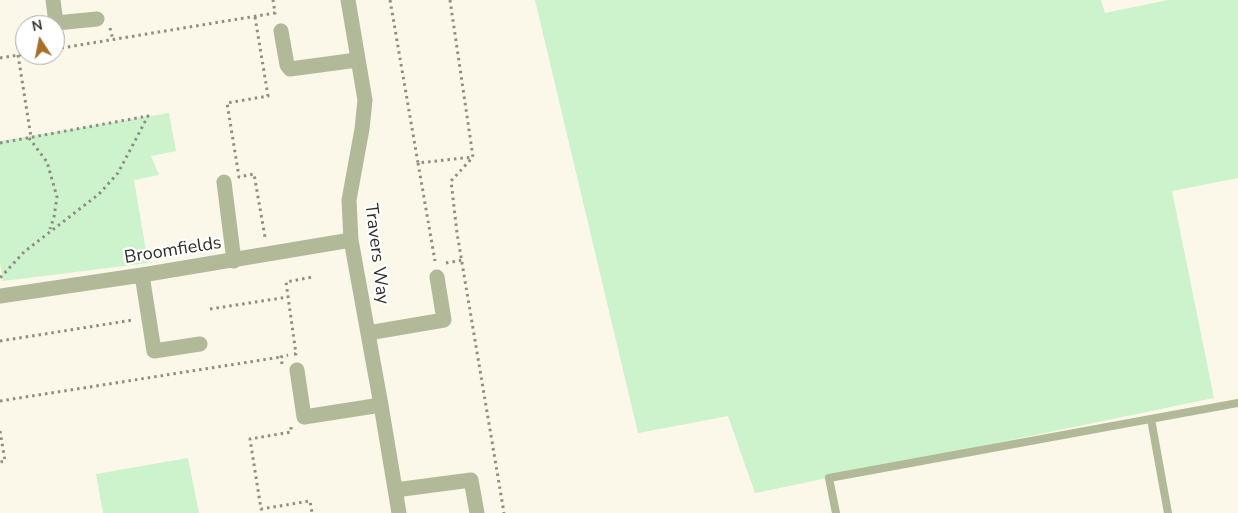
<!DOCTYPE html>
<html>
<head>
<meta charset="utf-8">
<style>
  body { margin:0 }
  #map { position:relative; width:1238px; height:513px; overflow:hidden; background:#fbf7e9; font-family:"Nunito Sans",sans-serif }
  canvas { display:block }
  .north { position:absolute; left:15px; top:15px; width:50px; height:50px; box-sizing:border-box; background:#fff; border:1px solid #adacaa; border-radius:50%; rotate:349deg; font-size:14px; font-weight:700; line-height:20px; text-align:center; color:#31302b }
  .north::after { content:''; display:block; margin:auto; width:18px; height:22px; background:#a76f2c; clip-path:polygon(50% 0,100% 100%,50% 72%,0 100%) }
</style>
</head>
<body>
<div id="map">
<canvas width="1238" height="513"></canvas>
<div class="north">N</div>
</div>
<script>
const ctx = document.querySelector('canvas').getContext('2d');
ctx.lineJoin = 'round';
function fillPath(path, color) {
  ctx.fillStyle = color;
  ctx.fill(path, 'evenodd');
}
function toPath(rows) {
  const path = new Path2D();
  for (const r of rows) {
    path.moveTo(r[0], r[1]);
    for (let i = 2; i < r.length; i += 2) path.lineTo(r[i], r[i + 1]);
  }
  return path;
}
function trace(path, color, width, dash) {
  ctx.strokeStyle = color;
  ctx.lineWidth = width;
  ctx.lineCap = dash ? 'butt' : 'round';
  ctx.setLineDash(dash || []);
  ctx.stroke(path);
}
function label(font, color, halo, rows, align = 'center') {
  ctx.font = font + ' "Nunito Sans",sans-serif';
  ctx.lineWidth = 4.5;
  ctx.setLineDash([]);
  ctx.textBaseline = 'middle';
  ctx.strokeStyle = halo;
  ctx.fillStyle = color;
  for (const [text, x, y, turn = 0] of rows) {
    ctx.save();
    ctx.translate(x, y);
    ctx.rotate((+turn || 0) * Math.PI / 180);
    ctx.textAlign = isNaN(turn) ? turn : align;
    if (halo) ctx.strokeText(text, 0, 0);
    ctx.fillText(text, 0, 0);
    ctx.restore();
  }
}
const green = toPath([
  [535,0,1101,0,1105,13,1168,0,1238,0,1238,178,1172,191,1214,398,755,493,728,416,638,433],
  [169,113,176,151,151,156,159,175,134,180,148,263,3,281,0,263,0,141],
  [188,458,199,513,103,513,96,474]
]);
const path = toPath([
  [390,0,418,163,473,157],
  [450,0,473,157,451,181,457,233,504,513],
  [255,17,268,96,227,103,239,177,254,174,265,237],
  [110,28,113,40],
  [55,49,275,13,273,0],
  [18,55,31,137],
  [0,58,25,54],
  [29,138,47,162,57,197,54,217,50,229],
  [0,143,148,116,118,173,99,194,24,252,0,278],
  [418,163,435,261],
  [446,263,463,260],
  [210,309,288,297],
  [0,341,133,320],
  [294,354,296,354,286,282,313,277],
  [282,364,281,357,288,355],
  [0,401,281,357],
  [291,427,291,432,250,439,261,509,310,501,312,513],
  [0,431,5,461,0,462]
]);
const service = toPath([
  [1151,419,1168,513],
  [836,513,829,478,1238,403]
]);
const minor = toPath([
  [53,0,56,23,97,19],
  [348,0,365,100,362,129,349,200,351,240,381,405,399,513],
  [281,31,287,65,290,69,357,60],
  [224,182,234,261],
  [142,275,154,351,200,344],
  [0,296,142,275,351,240],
  [368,333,444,320,437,277],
  [297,370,304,417,381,405],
  [395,490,471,480,477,513]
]);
const streetNames = [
  ["Broomfields",173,251,-9],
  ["Travers Way",376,254,83]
];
fillPath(green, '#ccf3cc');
trace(path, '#908d84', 3, [2.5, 4]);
trace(service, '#b2b998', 8);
trace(minor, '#b2b998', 15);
label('18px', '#31302b', '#fff', streetNames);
</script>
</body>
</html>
